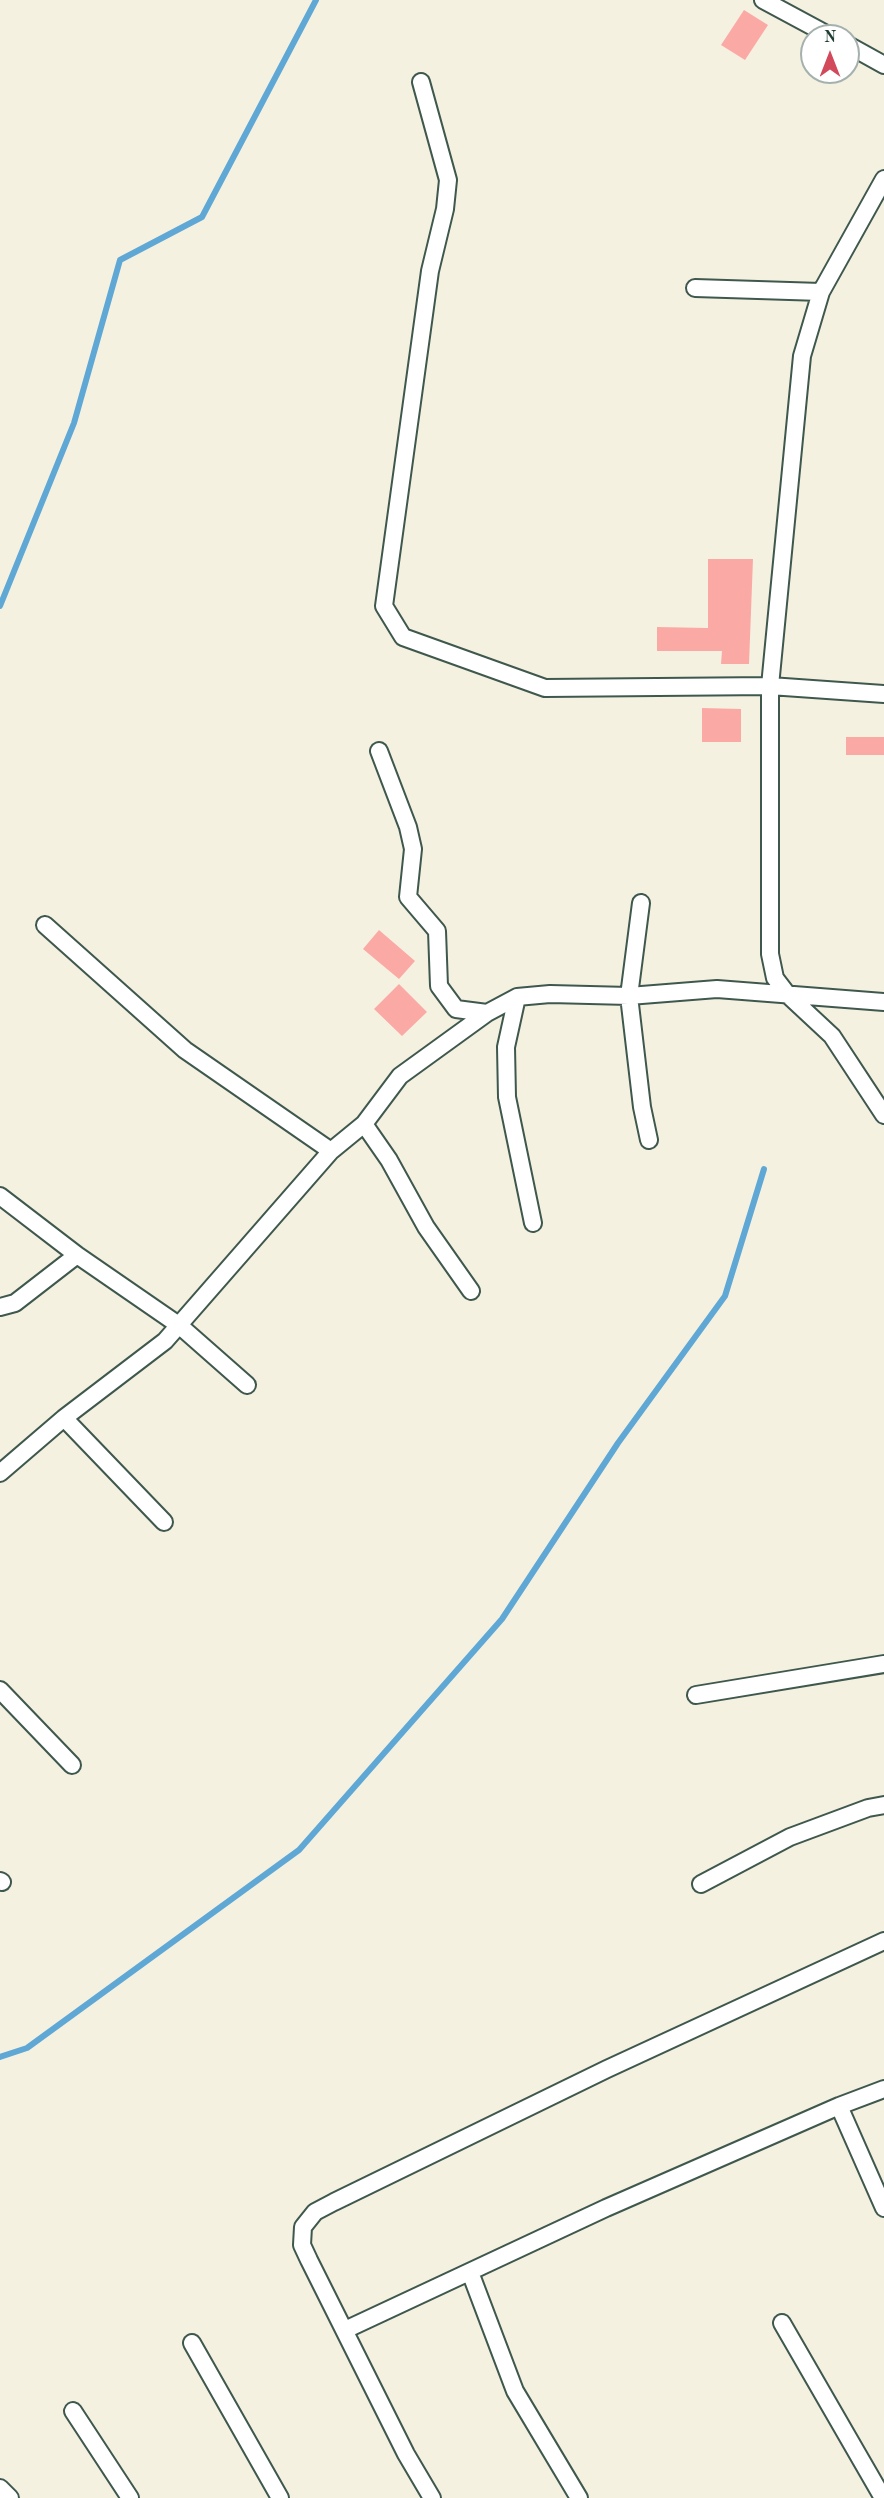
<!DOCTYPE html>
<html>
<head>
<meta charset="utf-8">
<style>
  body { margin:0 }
  #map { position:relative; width:884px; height:2498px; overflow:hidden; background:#f5f1e0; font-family:"Old Standard TT",serif }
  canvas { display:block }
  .north { position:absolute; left:800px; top:24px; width:60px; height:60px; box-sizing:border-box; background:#fff; border:2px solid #a5b1ae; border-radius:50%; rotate:0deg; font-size:16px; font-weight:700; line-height:24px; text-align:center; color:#1f3d34 }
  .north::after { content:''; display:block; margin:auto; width:21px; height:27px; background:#d1495b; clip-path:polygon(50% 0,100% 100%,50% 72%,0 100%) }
</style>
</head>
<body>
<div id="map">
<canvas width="884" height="2498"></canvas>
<div class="north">N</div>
</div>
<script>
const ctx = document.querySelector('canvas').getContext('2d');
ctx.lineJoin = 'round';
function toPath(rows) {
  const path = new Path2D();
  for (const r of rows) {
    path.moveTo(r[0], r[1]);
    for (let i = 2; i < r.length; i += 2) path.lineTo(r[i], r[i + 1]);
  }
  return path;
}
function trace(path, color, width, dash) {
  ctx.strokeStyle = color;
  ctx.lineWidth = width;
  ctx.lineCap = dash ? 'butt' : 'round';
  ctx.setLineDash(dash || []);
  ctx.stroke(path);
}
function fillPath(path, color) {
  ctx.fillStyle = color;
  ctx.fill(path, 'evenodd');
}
const stream = toPath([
  [0,606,74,423,120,260,202,217,316,0],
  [0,2057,27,2048,299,1850,502,1619,618,1443,725,1296,764,1169]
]);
const building = toPath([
  [744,10,768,25,745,60,721,45],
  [708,559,753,559,749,664,721,664,722,651,657,651,657,627,708,628],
  [702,708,741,709,741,742,702,742],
  [846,737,884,737,884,755,846,755],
  [379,930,415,961,399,979,363,949],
  [399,984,427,1012,402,1036,374,1009]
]);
const street = toPath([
  [763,0,830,36],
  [848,45,884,65],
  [421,82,448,180,445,209,430,271,384,606,403,637,545,688,770,686,884,694],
  [884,179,821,292,802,356,770,686,770,954,775,978,788,995,832,1036,884,1115],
  [695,288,821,292],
  [379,751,408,827,413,849,408,897,437,931,439,986,456,1009,487,1013],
  [641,903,629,996,642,1107,649,1140],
  [45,925,185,1050,331,1151],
  [517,997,506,1047,507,1097,533,1223],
  [364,1124,389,1160,426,1227,471,1291],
  [0,1196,77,1255,180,1326,247,1385],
  [0,1307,15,1303,77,1255],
  [64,1418,164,1522],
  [0,1473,64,1418,165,1341,331,1151,364,1124,400,1076,487,1013,517,997,550,994,629,996,717,989,884,1002],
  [0,1690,72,1765],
  [696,1695,884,1664],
  [0,1881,2,1882],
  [701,1884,790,1837,868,1808,884,1805],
  [839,2106,884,2208],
  [470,2272,515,2391,579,2498],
  [782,2323,883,2498],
  [345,2330,606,2208,839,2106,884,2089],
  [192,2343,280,2498],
  [73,2411,130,2498],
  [0,2488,10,2498],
  [432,2498,406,2454,309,2260,302,2245,303,2227,315,2212,334,2202,607,2069,884,1941]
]);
trace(stream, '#5fa8d6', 6);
fillPath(building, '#fba9a5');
trace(street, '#3f584e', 20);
trace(street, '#fff', 16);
</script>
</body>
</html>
